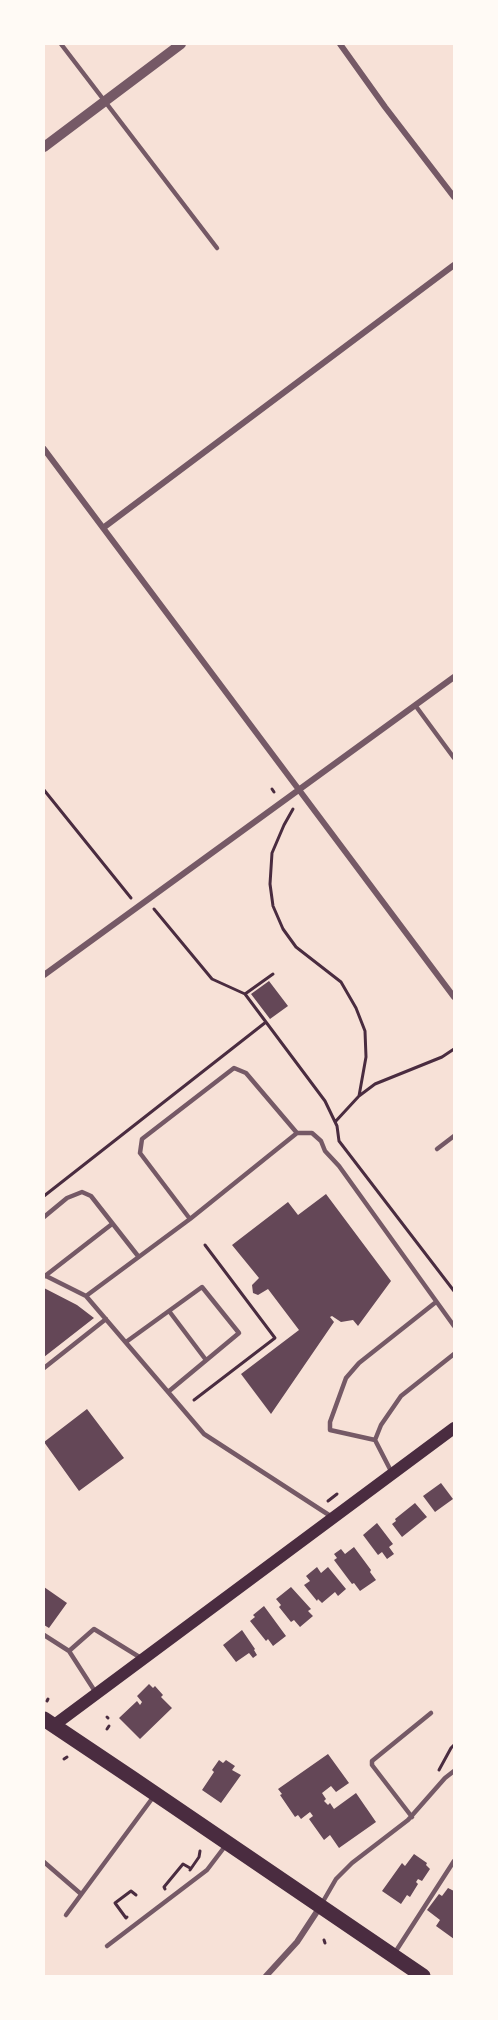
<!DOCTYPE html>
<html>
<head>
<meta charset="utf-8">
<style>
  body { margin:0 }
  #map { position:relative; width:498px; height:2020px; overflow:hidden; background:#f7e1d7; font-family:"Public Sans",sans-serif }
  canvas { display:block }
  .frame { position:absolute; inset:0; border:45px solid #fffaf5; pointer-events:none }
</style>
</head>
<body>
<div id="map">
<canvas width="498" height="2020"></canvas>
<div class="frame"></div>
</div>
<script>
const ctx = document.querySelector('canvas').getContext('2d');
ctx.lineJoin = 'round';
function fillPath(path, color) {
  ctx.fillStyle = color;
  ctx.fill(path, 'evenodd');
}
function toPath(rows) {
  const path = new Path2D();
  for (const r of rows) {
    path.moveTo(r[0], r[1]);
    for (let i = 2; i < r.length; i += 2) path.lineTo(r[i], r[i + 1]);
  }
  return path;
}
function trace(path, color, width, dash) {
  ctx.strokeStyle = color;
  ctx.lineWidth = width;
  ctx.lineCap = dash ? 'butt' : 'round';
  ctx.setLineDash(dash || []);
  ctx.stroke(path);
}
const building = toPath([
  [269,981,288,1006,270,1019,251,994],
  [326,1194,391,1281,358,1326,353,1320,341,1322,332,1316,330,1317,334,1322,271,1414,241,1374,299,1330,268,1289,258,1295,253,1293,252,1285,259,1278,232,1245,288,1202,298,1215],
  [44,1288,77,1305,94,1318,44,1357],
  [87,1409,124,1458,79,1491,44,1442],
  [441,1483,453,1499,435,1512,423,1496],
  [415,1503,427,1517,402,1537,392,1524,396,1521,395,1519],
  [377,1523,393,1544,389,1547,394,1554,387,1559,382,1552,378,1555,363,1535],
  [354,1547,371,1570,370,1572,376,1580,360,1591,354,1583,352,1584,334,1560,337,1558,334,1554,341,1549,345,1554],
  [317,1567,321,1573,328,1567,346,1589,338,1596,335,1592,322,1603,318,1599,317,1601,304,1585,310,1581,306,1576],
  [44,1587,67,1603,49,1628,44,1625],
  [291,1587,311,1609,308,1611,313,1616,300,1627,294,1620,291,1622,279,1607,281,1605,276,1599],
  [264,1606,286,1636,273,1646,268,1639,266,1641,250,1621,255,1617,253,1615],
  [242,1630,255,1649,254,1650,257,1655,253,1658,249,1653,236,1662,223,1645],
  [149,1684,153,1688,155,1686,163,1695,161,1697,172,1708,140,1739,119,1718,137,1701,140,1705,142,1702,137,1696],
  [328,1754,349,1783,336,1792,331,1786,322,1793,326,1799,324,1801,328,1805,330,1803,334,1809,356,1793,376,1822,339,1848,330,1835,324,1840,309,1819,313,1816,310,1812,301,1819,298,1815,295,1817,280,1795,282,1794,278,1789],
  [219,1760,223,1763,226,1760,235,1766,232,1770,241,1775,221,1803,202,1790,214,1772,212,1770],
  [414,1854,427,1863,426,1865,430,1869,422,1881,418,1879,416,1882,418,1884,410,1897,407,1895,401,1904,382,1891,402,1863,405,1866],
  [448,1888,454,1891,454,1939,436,1926,440,1920,427,1910,439,1894,442,1896]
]);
const path = toPath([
  [272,789,274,792],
  [44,790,131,898],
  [293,809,284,825,272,853,270,884,273,906,283,929,296,947,341,982,356,1008,365,1031,366,1057,359,1096],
  [154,909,212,979,245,994,325,1101,337,1126,339,1141,454,1291],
  [245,994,273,974],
  [335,1122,359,1096,375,1084,442,1057,454,1049],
  [44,1196,266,1022],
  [194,1400,275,1338,205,1245],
  [328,1501,337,1494],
  [47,1701,48,1699],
  [107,1717,108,1718],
  [107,1729,109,1726],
  [64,1759,67,1757],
  [439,1770,451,1748,454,1745],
  [190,1870,199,1857,200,1851],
  [165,1889,164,1887,183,1864,190,1868],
  [127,1917,126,1918,115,1903,131,1891,136,1895],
  [324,1940,325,1943]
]);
const service = toPath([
  [61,44,217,248],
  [415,705,454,758],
  [437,1149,454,1136],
  [44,1217,67,1198,82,1192,91,1196,138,1256],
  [190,1219,140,1153,142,1139,234,1068,246,1073,297,1133],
  [44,1275,86,1296,204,1434,332,1517],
  [45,1276,112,1224],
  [86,1296,190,1219,297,1133,312,1133,321,1141,325,1151,339,1166,454,1326],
  [169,1311,206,1360],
  [126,1342,202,1287,239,1333,168,1392],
  [44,1368,106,1319],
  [375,1440,330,1430,330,1422,346,1378,359,1363,436,1302],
  [392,1473,375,1440,381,1425,401,1396,454,1354],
  [44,1635,69,1651],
  [96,1693,69,1651,94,1629,141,1658],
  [412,1817,372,1765,372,1761,431,1713],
  [44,1862,81,1894],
  [321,1905,336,1879,352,1863,408,1820,445,1778,454,1771],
  [66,1915,154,1796],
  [107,1946,207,1870,226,1845],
  [394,1954,454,1861]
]);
const minor = toPath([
  [340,44,385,107,454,197],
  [44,449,454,997],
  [103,528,454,265],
  [44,975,454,677],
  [266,1976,297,1942,320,1907]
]);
const tertiary = toPath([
  [44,147,181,44]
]);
const secondary = toPath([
  [53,1726,454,1428]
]);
const primary = toPath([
  [44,1719,132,1778,423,1976]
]);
fillPath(building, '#644757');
trace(path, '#4a2c40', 3);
trace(service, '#755966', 4.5);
trace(minor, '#755966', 6);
trace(tertiary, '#755966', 10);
trace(secondary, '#4a2c40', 12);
trace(primary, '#4a2c40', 15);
</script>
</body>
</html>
